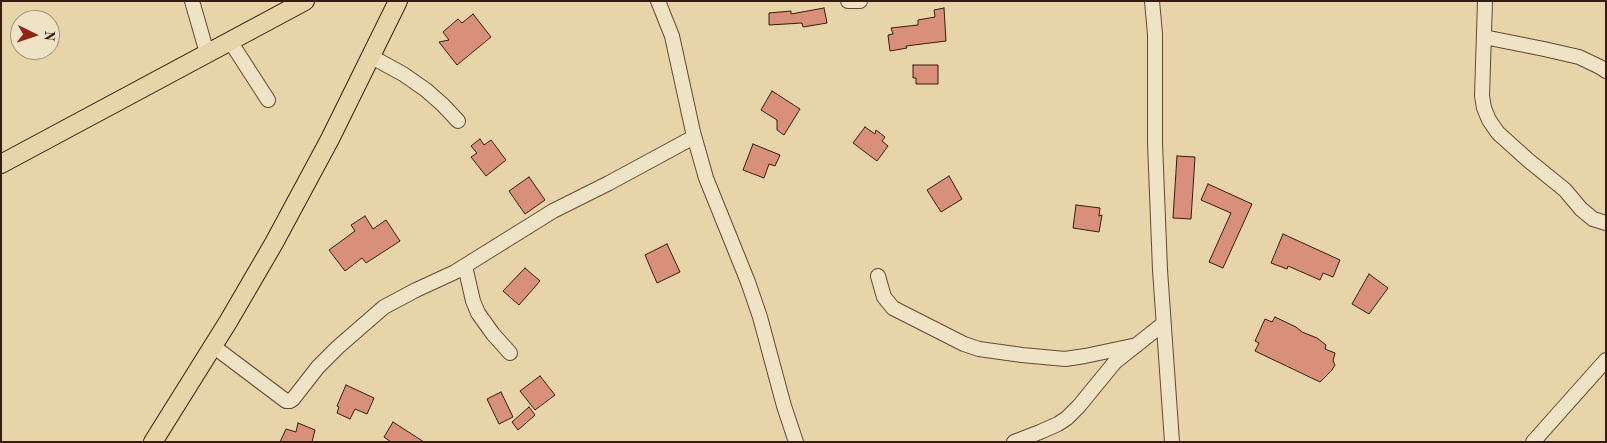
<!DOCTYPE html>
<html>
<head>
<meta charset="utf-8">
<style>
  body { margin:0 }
  #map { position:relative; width:1607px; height:443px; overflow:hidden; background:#e7d4a8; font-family:"Old Standard TT",serif }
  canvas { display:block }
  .frame { position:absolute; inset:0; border:2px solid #371b0e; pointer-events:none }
  .north { position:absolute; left:10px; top:10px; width:50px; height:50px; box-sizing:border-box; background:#efe3c6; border:1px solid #a5937c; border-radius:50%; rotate:94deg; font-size:14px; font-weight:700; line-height:20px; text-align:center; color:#371b0e }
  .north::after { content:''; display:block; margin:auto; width:18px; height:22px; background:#8f2418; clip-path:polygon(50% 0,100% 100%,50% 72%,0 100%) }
</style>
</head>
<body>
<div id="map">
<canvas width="1607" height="443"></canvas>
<div class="frame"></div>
<div class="north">N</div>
</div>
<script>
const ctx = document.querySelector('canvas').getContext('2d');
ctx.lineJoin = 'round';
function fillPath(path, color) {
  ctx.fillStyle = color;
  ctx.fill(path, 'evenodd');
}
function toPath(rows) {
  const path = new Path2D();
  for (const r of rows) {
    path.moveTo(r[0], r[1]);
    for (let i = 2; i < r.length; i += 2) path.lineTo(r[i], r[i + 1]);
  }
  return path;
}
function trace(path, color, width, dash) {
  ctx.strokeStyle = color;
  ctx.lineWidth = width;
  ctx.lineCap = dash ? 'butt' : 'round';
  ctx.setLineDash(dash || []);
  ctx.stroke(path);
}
const building = toPath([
  [824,8,827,23,803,27,802,23,769,25,769,13,791,11,791,14,824,8],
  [944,8,946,41,906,46,907,48,890,51,888,35,893,34,891,28,918,25,918,20,935,17,934,10,944,8],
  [473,14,491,37,457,65,439,42,449,40,443,32,458,19,462,23,473,14],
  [913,65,938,65,938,84,916,84,916,78,913,78,913,65],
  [772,91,800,109,784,135,777,130,777,120,761,110,772,91],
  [865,127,875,134,876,130,885,137,882,141,888,146,877,161,853,143,865,127],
  [480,139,484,145,491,140,506,160,486,176,471,157,477,153,471,146,480,139],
  [753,144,780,155,775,166,769,164,764,178,743,170,753,144],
  [1177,156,1195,157,1191,219,1173,218,1177,156],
  [949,176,962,199,941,212,927,190,949,176],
  [529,177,545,200,525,214,509,191,529,177],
  [1208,184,1252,204,1223,268,1209,262,1231,213,1201,200,1208,184],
  [1076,205,1100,208,1099,216,1102,215,1099,232,1073,228,1076,205],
  [365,216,373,229,386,220,400,241,366,263,362,258,345,271,329,250,355,231,351,225,365,216],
  [1283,234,1340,260,1333,277,1323,273,1320,280,1288,266,1287,269,1271,263,1283,234],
  [667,244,680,272,657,283,645,255,667,244],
  [525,268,540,281,519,305,503,291,525,268],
  [1369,274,1388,288,1369,314,1352,304,1369,274],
  [1275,317,1296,327,1302,332,1317,338,1326,345,1325,349,1335,353,1333,361,1335,365,1332,370,1320,382,1255,351,1259,343,1255,341,1265,319,1272,322,1275,317],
  [540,376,555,395,535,410,520,391,540,376],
  [346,385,374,398,367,414,355,409,350,419,337,413,339,407,337,406,346,385],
  [501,392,513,417,499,424,487,399,501,392],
  [529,407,535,415,518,430,512,422,529,407],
  [393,422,424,442,391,442,384,437,393,422],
  [298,423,315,430,312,442,280,442,286,429,296,432,298,423]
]);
const minor = toPath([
  [192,1,207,53],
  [658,1,672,36,693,132,706,178,748,282,760,317,784,406,796,442],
  [848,1,860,1],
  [1152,1,1155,34,1155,143,1160,270,1172,442],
  [1485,1,1482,96,1484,108,1489,120,1498,133,1528,160,1565,190,1581,209,1593,219,1606,223],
  [1484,37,1544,49,1579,57,1600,67,1606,71],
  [230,41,268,100],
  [372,57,403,74,426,90,443,105,458,121],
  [465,266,473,301,478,313,493,334,510,353],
  [878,276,884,297,893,308,964,344,979,349,1022,355,1065,359,1085,356,1137,345],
  [213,346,286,401,290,401,293,399,318,367,338,347,384,307,416,290,455,272,553,211,609,183,694,137],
  [1014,442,1040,432,1058,424,1067,418,1079,406,1115,362,1163,324],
  [1533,442,1606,360]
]);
const major = toPath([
  [1,164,305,1],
  [153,442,228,322,274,243,330,139,398,1]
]);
fillPath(building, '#d9907a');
trace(building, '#371b0e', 1);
trace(minor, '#634934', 16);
trace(major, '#371b0e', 20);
trace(minor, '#efe3c6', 14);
trace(major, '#e7d4a8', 18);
</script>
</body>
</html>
